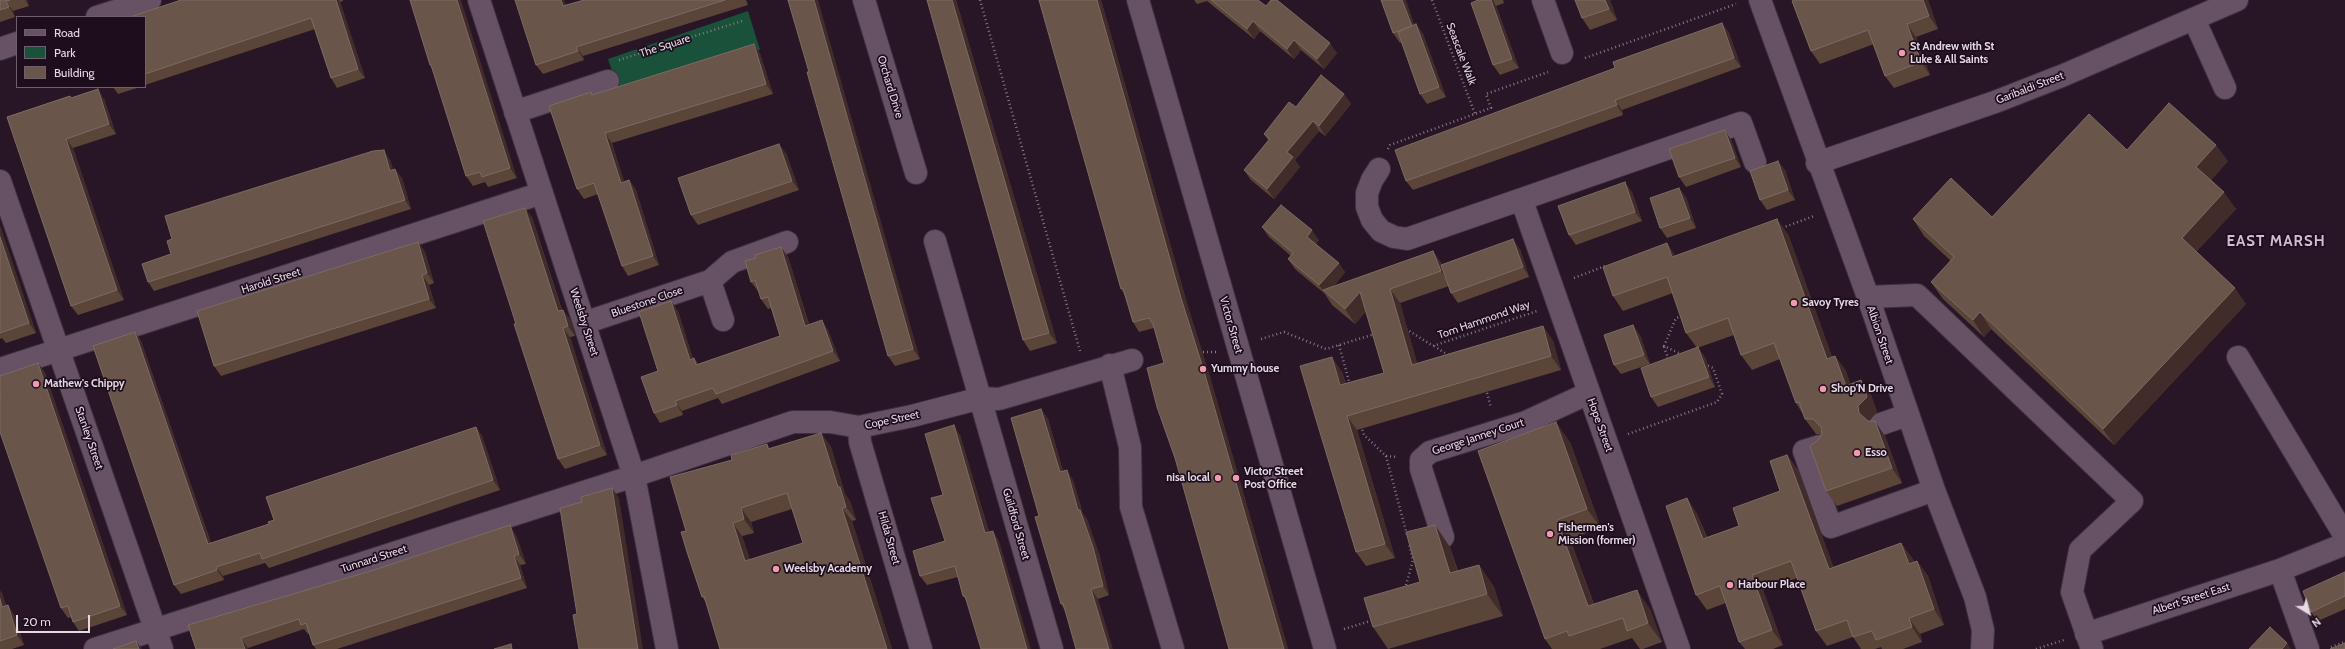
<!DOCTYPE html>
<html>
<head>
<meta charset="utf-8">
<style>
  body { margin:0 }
  #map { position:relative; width:2345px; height:649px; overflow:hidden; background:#281627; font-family:Cabin,sans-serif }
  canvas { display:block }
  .legend { position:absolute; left:16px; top:16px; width:130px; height:72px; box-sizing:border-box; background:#1e0d1d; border:1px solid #6e5f6d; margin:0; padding:5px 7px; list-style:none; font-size:12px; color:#e5d9e4 }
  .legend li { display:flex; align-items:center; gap:8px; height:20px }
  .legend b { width:20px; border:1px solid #6e5f6d }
  .north { position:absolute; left:2289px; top:593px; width:40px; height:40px; -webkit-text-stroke:3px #1e0d1d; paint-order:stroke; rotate:143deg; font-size:11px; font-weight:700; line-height:16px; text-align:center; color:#e5d9e4 }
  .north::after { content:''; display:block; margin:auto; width:14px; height:18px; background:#e5d9e4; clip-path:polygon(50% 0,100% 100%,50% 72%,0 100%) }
  .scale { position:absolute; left:16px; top:615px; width:74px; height:18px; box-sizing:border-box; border:2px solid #e5d9e4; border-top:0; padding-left:5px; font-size:12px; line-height:14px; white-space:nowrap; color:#e5d9e4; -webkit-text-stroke:3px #1e0d1d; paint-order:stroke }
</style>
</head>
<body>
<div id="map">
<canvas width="2345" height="649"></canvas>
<ul class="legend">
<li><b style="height:5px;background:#675265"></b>Road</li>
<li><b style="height:11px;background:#19513a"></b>Park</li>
<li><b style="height:11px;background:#6a554b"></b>Building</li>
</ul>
<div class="north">N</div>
<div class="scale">20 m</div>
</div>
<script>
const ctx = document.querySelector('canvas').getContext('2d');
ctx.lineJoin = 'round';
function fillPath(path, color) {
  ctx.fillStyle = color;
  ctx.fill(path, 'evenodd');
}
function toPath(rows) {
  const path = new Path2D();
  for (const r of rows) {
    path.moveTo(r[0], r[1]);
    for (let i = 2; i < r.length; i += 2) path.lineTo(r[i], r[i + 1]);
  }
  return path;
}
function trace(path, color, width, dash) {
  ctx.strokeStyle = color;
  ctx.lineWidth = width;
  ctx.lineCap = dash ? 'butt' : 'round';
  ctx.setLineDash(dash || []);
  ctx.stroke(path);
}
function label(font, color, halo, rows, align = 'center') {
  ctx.font = font + ' Cabin,sans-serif';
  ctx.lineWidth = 3.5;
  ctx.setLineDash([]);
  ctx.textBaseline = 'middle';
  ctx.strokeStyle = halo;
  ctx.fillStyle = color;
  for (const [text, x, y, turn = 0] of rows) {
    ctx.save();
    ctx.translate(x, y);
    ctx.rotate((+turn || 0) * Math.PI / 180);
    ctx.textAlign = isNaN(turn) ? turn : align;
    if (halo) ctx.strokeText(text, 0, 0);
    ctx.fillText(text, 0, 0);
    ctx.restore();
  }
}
const green = toPath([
  [748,11,760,50,619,91,608,59]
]);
const path = toPath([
  [980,0,1080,351],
  [1432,0,1475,114],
  [1585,58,1736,4],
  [619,60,742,21],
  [1388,149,1390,145,1491,108,1486,94,1548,72],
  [1782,228,1814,216],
  [1574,278,1605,266],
  [1682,316,1676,318,1664,346,1683,355],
  [1406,329,1433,346,1537,311],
  [1261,339,1284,332,1326,349,1375,334],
  [1339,345,1350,385],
  [1434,346,1448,355],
  [1664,347,1668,358,1666,360],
  [1199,352,1216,352],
  [1486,389,1491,408],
  [1361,426,1364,435,1386,456,1397,457],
  [1628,434,1717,402,1722,394,1713,368,1706,365],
  [1386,456,1407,535],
  [1405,589,1413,560,1409,543],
  [1344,629,1374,620],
  [2331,647,2345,642],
  [2036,649,2064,640]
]);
const minor = toPath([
  [479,0,634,476,667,649],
  [864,0,916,173],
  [1138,0,1325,649],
  [1543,0,1562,53],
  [1760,0,1868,297,1934,490,1975,597,1983,630,1982,649],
  [97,17,150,0],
  [2194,19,2225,88],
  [0,49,17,43],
  [515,112,608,81],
  [1817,163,1995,102,2064,75,2237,0],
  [1379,169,1372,180,1367,193,1367,207,1372,220,1381,231,1394,237,1407,239,1741,123,1755,162],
  [0,181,162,649],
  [1522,201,1679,649],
  [935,241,1052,649],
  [710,281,732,262,787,242],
  [1868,297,1917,295,2132,501,2080,550,2072,592,2092,649],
  [584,323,710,281,723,320],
  [2238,357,2345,536],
  [1110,365,1130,447,1131,507,1173,649],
  [0,369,542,193],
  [1881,424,1907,415],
  [859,427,860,442,921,649],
  [1820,446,1804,451,1831,527,1934,490],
  [1443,537,1421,469,1421,460,1430,452,1526,422,1589,393],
  [2280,570,2308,649],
  [2086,634,2280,570,2345,544],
  [95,649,634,476,793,422,830,422,859,427,912,416,981,398,999,399,1132,360]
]);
const wall = toPath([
  [0,0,27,0,29,6,13,11,15,17,0,22],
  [181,0,343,0,343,1,340,2,365,78,337,88,331,78,315,29,145,85,145,17],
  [410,0,517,178,488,187,485,182,473,186,466,176,433,70,430,65],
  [584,0,746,0,748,5,583,56,584,60,543,74,536,65,566,5],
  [927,0,956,0,1057,343,1030,351,1023,340],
  [1039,0,1101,0,1188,307,1210,377,1288,649,1229,649,1164,363,1154,328,1139,332,1133,322,1124,294,1121,289],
  [1194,0,1258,0,1266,6,1337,53,1324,69,1301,50,1294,59,1260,31,1254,39,1207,1,1197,4],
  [1381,0,1415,25,1416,24,1423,34,1446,97,1427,104,1420,94,1401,42,1400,43,1393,33],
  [1478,0,1503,0,1504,3,1496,6,1519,68,1500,75,1493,65],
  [1575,0,1610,0,1617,20,1590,30,1582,18],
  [1794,0,1928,0,1938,29,1916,37,1930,75,1894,88,1885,76,1874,44,1820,64,1811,51],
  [1722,23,1729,33,1741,67,1622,110,1623,115,1413,190,1406,181,1615,68],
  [754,44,760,54,773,94,612,143,624,182,629,180,636,190,659,265,628,276,622,266,598,194,584,199,577,189,593,95],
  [807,72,920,359,895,366,888,356],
  [113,87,140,87,118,94],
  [1344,94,1351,104,1325,136,1319,131,1295,160,1300,167,1274,199,1251,180,1244,170,1268,140,1264,134,1296,107],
  [70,96,72,98,104,99,116,134,73,148,124,300,78,315,71,306,7,117],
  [1731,140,1741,167,1686,187,1679,177],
  [2127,150,2228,161,2211,180,2236,209,2196,252,2246,304,2114,445,1991,329,1984,337,1943,299,1931,282,1951,261,1924,236,1913,219,1992,217],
  [786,153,799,190,698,225,691,215],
  [390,160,393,170,402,178,411,209,154,291,148,282,171,254,172,239],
  [1785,170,1795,200,1767,210,1760,200],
  [1632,192,1642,221,1576,245,1569,235],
  [1686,197,1696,228,1667,238,1660,228],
  [532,217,562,310,570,319,575,336,570,337,607,455,565,469,558,459,516,324],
  [0,226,36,333,6,343,2,338,0,339],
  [1262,227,1319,240,1316,244,1345,272,1333,287,1520,249,1529,277,1458,303,1451,293,1449,286,1400,303,1417,363,1543,326,1553,341,1561,370,1357,430,1395,558,1366,566,1356,552,1342,372,1346,384,1384,373,1366,311,1355,324,1332,305,1325,294,1295,269,1288,259,1291,256,1269,237],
  [1788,234,1832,357,1835,356,1846,371,1850,384,1861,380,1871,395,1877,412,1869,421,1885,436,1902,483,1837,506,1826,491,1819,439,1821,434,1816,434,1805,419,1803,414,1796,403,1780,359,1752,370,1741,355,1734,335,1697,348,1686,333,1673,293,1623,311,1613,296,1676,256],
  [418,242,425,252,434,283,429,285,436,308,221,376,214,366],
  [781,247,788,257,809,324,828,330,840,361,722,404,718,398,682,411,683,415,660,423,654,413,658,371,678,311,693,359,694,358,698,364,780,336,771,308,768,309,761,299,759,291,758,291,751,282,756,258],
  [135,332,141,341,211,543,269,524,274,520,476,427,482,436,500,490,269,568,265,563,223,576,224,580,181,594,174,585],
  [1640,335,1650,364,1621,374,1614,365],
  [1705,357,1715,387,1658,407,1651,397],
  [38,363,45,373,127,615,79,631,73,622,71,617,68,618,61,608],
  [1041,409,1048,419,1063,471,1073,480,1083,514,1087,519,1100,557,1109,595,1065,611,1061,604,1039,516],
  [821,433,831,447,845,494,850,501,856,520,852,521,892,649,720,649,706,602,702,597,686,531,767,444,770,449],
  [792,509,803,543,750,560,742,536,754,533,751,522],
  [960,435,989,532,999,541,967,601,963,596,958,577,927,585,920,576,945,541,943,495],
  [1570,442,1601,528,1570,539,1594,604,1650,609,1662,642,1643,649,1640,649,1632,638,1600,649,1552,649,1545,639,1478,451],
  [1787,455,1798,470,1833,567,1901,543,1912,558,1914,562,1917,561,1928,576,1944,625,1920,634,1922,642,1903,649,1882,649,1881,647,1875,649,1861,649,1853,637,1827,646,1816,631,1797,578,1763,590,1783,645,1773,649,1745,649,1739,642,1726,603,1707,610,1696,595,1687,498,1697,514,1707,537,1739,526,1780,491],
  [516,535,526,564,520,565,527,588,337,649,316,649,313,645,310,633,308,634,304,629,248,648,196,649],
  [1450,547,1458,571,1479,565,1494,587,1503,616,1388,649,1373,627,1420,582],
  [2345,572,2345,609,2318,621,2311,612],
  [0,591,2,593,6,606,8,605,14,615,24,645,12,649,0,649]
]);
const shadedWall = toPath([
  [25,0,27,0,29,6],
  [336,0,339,0,340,2,365,78,358,69],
  [457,0,461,0,517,178,510,168],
  [561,0,564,0,570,16,563,6],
  [814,0,818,0,920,359,913,349],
  [952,0,956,0,1057,343,1049,333],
  [1097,0,1101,0,1188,307,1210,377,1288,649,1284,649,1181,298],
  [1402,0,1406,0,1418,35,1412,26],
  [1491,0,1493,0,1496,6,1519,68,1512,59],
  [1605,0,1610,0,1617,20,1609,9],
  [1923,0,1928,0,1938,29,1929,16],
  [6,1,13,11,15,17,9,7],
  [1253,21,1260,31,1254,39,1247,29],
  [1722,23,1729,33,1741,67,1734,58],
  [1416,24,1423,34,1446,97,1439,87],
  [1907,24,1916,37,1930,75,1921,62],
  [1294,40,1301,50,1294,59,1287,49],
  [1330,43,1337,53,1324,69,1317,59],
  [754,44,760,54,773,94,766,84],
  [576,47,583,56,584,60,578,51],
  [98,89,104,99,116,134,109,124],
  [1344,94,1351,104,1325,136,1319,126],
  [1615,100,1622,110,1623,115,1617,105],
  [1313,121,1319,131,1295,160,1300,167,1274,199,1267,189,1287,152],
  [1725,130,1731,140,1741,167,1735,158],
  [605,133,612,143,628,193,621,183],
  [66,139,73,148,124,300,117,290],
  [779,144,786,153,799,190,792,181],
  [2216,145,2228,161,2208,184,2196,167],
  [384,150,390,160,397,180,390,171],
  [1778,161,1785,170,1795,200,1788,190],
  [395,169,402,178,411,209,405,200],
  [629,180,636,190,659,265,653,256],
  [1625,182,1632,192,1642,221,1635,212],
  [1679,188,1686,197,1696,228,1690,218],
  [2224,192,2236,209,2193,255,2182,238],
  [525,208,532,217,565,321,558,311],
  [1777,219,1788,234,1838,374,1827,359],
  [0,226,36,333,29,323,0,237],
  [1312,230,1319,240,1314,246,1307,237],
  [1513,239,1520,249,1529,277,1523,267],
  [418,242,425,252,434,283,427,273],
  [1667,243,1677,258,1672,257],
  [781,247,788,257,812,335,805,326],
  [1433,251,1443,265,1450,285,1441,271],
  [1339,263,1345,272,1327,294,1324,292,1319,285],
  [422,275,429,285,436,308,429,299],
  [2235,288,2246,304,2114,445,2103,429],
  [1390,289,1400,303,1422,379,1412,365],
  [1360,292,1370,306,1355,324,1345,309],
  [671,301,678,311,696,369,690,360],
  [563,310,570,319,575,336,568,326],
  [1980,312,1991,329,1984,337,1973,320],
  [822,320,828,330,840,361,833,351],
  [1633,325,1640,335,1650,364,1644,355],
  [1543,326,1553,341,1561,370,1551,356],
  [563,328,570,337,607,455,600,445],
  [135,332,141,341,214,553,208,544],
  [1698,347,1705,357,1715,387,1709,377],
  [1835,356,1846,371,1856,401,1846,386],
  [1332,357,1342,372,1350,399,1340,385],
  [38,363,45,373,127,615,120,606],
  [1861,380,1871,395,1877,412,1869,421,1869,428,1859,413,1858,406],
  [675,401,682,411,683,415,677,405],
  [1041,409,1048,419,1066,482,1060,472],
  [1347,416,1357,430,1395,558,1385,544],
  [1875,421,1885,436,1902,483,1892,468],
  [1556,422,1570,442,1601,528,1587,509],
  [954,425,960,435,992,543,985,533],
  [476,427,482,436,500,490,493,480],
  [821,433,831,447,845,494,850,501,856,520,846,507,838,487],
  [1787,455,1798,470,1840,584,1829,569],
  [1067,470,1073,480,1083,514,1087,519,1100,557,1109,595,1103,586,1078,510],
  [612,488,619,498,643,649,638,649],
  [1687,498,1697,514,1713,554,1703,539],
  [741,508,751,522,754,533,744,519],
  [842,508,852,521,892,649,887,649],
  [1557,520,1570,539,1601,625,1588,606],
  [733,523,742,536,755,575,745,561],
  [510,525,516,535,526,564,519,554],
  [1435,525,1450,547,1465,596,1450,573],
  [993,531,999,541,1031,649,1027,649],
  [1901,543,1912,558,1920,579,1909,564],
  [514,556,520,565,527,588,521,578],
  [1917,561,1928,576,1944,625,1934,609],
  [1479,565,1494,587,1503,616,1487,594],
  [216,567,223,576,224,580,217,570],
  [1752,575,1763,590,1783,645,1772,630],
  [1091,589,1098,599,1113,649,1109,649],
  [1637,590,1650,609,1662,642,1648,623],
  [0,591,2,593,9,617,2,607,0,599],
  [8,605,14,615,24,645,17,635],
  [1909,618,1920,634,1922,642,1912,627],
  [241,638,248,648,248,649,245,649],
  [136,641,142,649,139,649],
  [2287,643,2291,649,2282,649]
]);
const building = toPath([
  [0,0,10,0,6,1,9,7,0,10,0,0],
  [181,0,336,0,358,69,331,78,311,18,145,74,145,17,130,17,181,0],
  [410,0,457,0,510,168,482,177,480,172,466,176,431,65,430,65,410,0],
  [515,0,561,0,563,6,584,0,725,0,576,47,578,51,536,65,515,0],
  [788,0,814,0,913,349,888,356,807,72,809,72,788,0],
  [927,0,952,0,1049,333,1023,340,927,0],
  [1039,0,1097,0,1181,298,1203,368,1284,649,1229,649,1175,458,1157,407,1147,368,1164,363,1153,324,1149,318,1133,322,1123,288,1121,289,1039,0],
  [1211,0,1258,0,1266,6,1271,0,1277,0,1330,43,1317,59,1294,40,1287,49,1253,21,1247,29,1211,0],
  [1381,0,1402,0,1412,26,1393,33,1381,0],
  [1478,0,1491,0,1512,59,1493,65,1471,3,1478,0],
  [1575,0,1605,0,1609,9,1582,18,1575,0],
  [1794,0,1923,0,1929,16,1907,24,1921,62,1885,76,1868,30,1811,51,1792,1,1794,0],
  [1722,23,1734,58,1615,100,1617,105,1406,181,1395,150,1615,68,1613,62,1722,23],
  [1416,24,1439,87,1420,94,1398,32,1416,24],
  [754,44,766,84,605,133,621,183,629,180,653,256,622,266,594,183,577,189,549,106,591,92,592,95,754,44],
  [1321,75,1344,94,1319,126,1313,121,1287,152,1293,157,1267,189,1244,170,1270,139,1264,134,1289,102,1296,107,1321,75],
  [98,89,109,124,66,139,117,290,71,306,7,117,70,96,71,98,98,89],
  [2169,103,2216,145,2196,167,2224,192,2182,238,2235,288,2103,429,1980,312,1973,320,1931,282,1954,257,1913,219,1951,178,1992,217,2089,114,2127,150,2169,103],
  [1725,130,1735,158,1679,177,1669,149,1725,130],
  [779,144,792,181,691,215,678,178,779,144],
  [384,150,390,171,395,169,405,200,148,282,142,264,171,254,167,241,172,239,165,216,373,151,384,150],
  [1778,161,1788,190,1760,200,1750,171,1778,161],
  [1625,182,1635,212,1569,235,1558,206,1625,182],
  [1679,188,1690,218,1660,228,1650,198,1679,188],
  [1281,205,1312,230,1307,237,1339,263,1319,285,1288,259,1293,253,1262,227,1281,205],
  [525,208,558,311,563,310,568,326,563,328,600,445,558,459,514,324,516,324,483,221,525,208],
  [1777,219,1827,359,1835,356,1846,386,1861,380,1867,397,1858,406,1859,413,1868,421,1875,421,1892,468,1826,491,1810,446,1819,439,1822,433,1821,427,1813,419,1805,419,1799,402,1796,403,1774,343,1741,355,1728,318,1686,333,1667,277,1613,296,1603,267,1667,243,1672,257,1777,219],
  [0,237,29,323,0,333,0,237],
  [1513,239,1523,267,1451,293,1441,265,1513,239],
  [418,242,427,273,422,275,429,299,214,366,197,311,418,242],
  [781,247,805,326,822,320,833,351,716,394,713,388,675,401,677,405,654,413,641,377,658,371,639,312,671,301,690,360,694,358,696,365,780,336,768,297,761,299,755,280,751,282,745,261,756,258,755,255,781,247],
  [1433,251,1441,271,1390,289,1412,365,1543,326,1551,356,1347,416,1385,544,1356,552,1300,366,1332,357,1340,385,1384,373,1360,292,1345,309,1323,290,1433,251],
  [1633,325,1644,355,1614,365,1604,335,1633,325],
  [135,332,208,544,269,524,268,522,274,520,266,497,476,427,493,480,262,559,260,553,216,567,217,570,174,585,93,346,135,332],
  [1698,347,1709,377,1651,397,1641,368,1698,347],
  [38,363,120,606,73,622,68,606,61,608,0,432,0,397,1,396,0,394,0,376,38,363],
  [1041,409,1060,472,1067,470,1078,510,1080,510,1093,547,1103,586,1091,589,1109,649,1076,649,1063,603,1061,604,1035,517,1039,516,1011,418,1041,409],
  [1556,422,1587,509,1557,520,1588,606,1637,590,1648,623,1627,631,1623,618,1569,636,1567,631,1545,639,1478,451,1556,422],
  [954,425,985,533,993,531,1027,649,981,649,965,596,963,596,955,566,920,576,913,551,945,541,931,498,943,495,925,434,954,425],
  [821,433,838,487,840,487,846,507,842,508,887,649,720,649,704,596,702,597,688,555,681,532,686,531,670,477,732,460,731,455,767,444,768,449,821,433],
  [787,493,803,543,745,561,733,523,744,519,741,508,787,493],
  [1787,455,1829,569,1901,543,1909,564,1917,561,1934,609,1909,618,1912,627,1876,640,1872,631,1853,637,1847,620,1816,631,1791,561,1752,575,1772,630,1739,642,1720,586,1696,595,1666,506,1687,498,1703,539,1739,526,1733,508,1780,491,1770,461,1787,455],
  [612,488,638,649,579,649,573,615,577,614,560,508,582,502,581,497,612,488],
  [510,525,519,554,514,556,521,578,313,645,306,623,301,625,299,619,241,638,245,649,196,649,188,625,374,570,510,525],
  [1435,525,1450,573,1479,565,1487,594,1373,627,1364,598,1420,582,1406,532,1435,525],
  [2345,572,2345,596,2311,612,2303,591,2345,572],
  [0,599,2,607,8,605,17,635,0,641,0,599],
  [2270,627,2287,643,2282,649,2249,649,2270,627],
  [136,641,139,649,113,649,136,641],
  [2345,643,2345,649,2330,649,2345,643],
  [511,644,512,649,494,649,511,644]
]);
const markers = [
  [1902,53,4,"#f29aad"],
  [1794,303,4,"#f29aad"],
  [1203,369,4,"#f29aad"],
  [36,384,4,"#f29aad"],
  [1823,389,4,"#f29aad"],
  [1857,453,4,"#f29aad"],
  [1218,478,4,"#f29aad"],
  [1236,478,4,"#f29aad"],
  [1550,534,4,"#f29aad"],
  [776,569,4,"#f29aad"],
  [1730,585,4,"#f29aad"]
];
const streetNames = [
  ["The Square",665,46,-18],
  ["Seascale Walk",1461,54,69],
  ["Orchard Drive",890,87,73],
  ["Garibaldi Street",2030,88,-21],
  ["Harold Street",271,281,-18],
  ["Bluestone Close",647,302,-19],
  ["Tom Hammond Way",1484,320,-19],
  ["Weelsby Street",584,322,72],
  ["Victor Street",1231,325,74],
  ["Albion Street",1880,335,71],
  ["Cope Street",892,420,-12],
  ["Hope Street",1600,425,70],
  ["George Janney Court",1478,437,-18],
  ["Stanley Street",89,438,71],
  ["Guildford Street",1016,524,74],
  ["Hilda Street",889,538,74],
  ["Tunnard Street",374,559,-18],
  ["Albert Street East",2191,599,-18]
];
const poiNames = [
  ["St Andrew with St",1910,47],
  ["Luke & All Saints",1910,60],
  ["Savoy Tyres",1802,303],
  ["Yummy house",1211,369],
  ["Mathew's Chippy",44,384],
  ["Shop'N Drive",1831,389],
  ["Esso",1865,453],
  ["Victor Street",1244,472],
  ["Post Office",1244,485],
  ["nisa local",1210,478,"right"],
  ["Fishermen's",1558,528],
  ["Mission (former)",1558,541],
  ["Weelsby Academy",784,569],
  ["Harbour Place",1738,585]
];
const districtNames = [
  ["EAST MARSH",2276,242]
];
fillPath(green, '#19513a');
trace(minor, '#3f323f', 24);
trace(path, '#877886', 2.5, [1, 3]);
trace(minor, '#675265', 22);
fillPath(wall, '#5b4539');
fillPath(shadedWall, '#412c2a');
fillPath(building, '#6a554b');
trace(building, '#7d6a63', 1);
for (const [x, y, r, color] of markers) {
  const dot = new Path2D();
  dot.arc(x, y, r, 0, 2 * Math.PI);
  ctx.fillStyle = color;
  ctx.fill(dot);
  trace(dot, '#1e0d1d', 1.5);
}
label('11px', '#e5d9e4', '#1e0d1d', streetNames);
label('bold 11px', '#e5d9e4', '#1e0d1d', poiNames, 'left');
ctx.letterSpacing = '1px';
label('bold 15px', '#d3bbd1', '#1e0d1d', districtNames);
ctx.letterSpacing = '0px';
</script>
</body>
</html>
